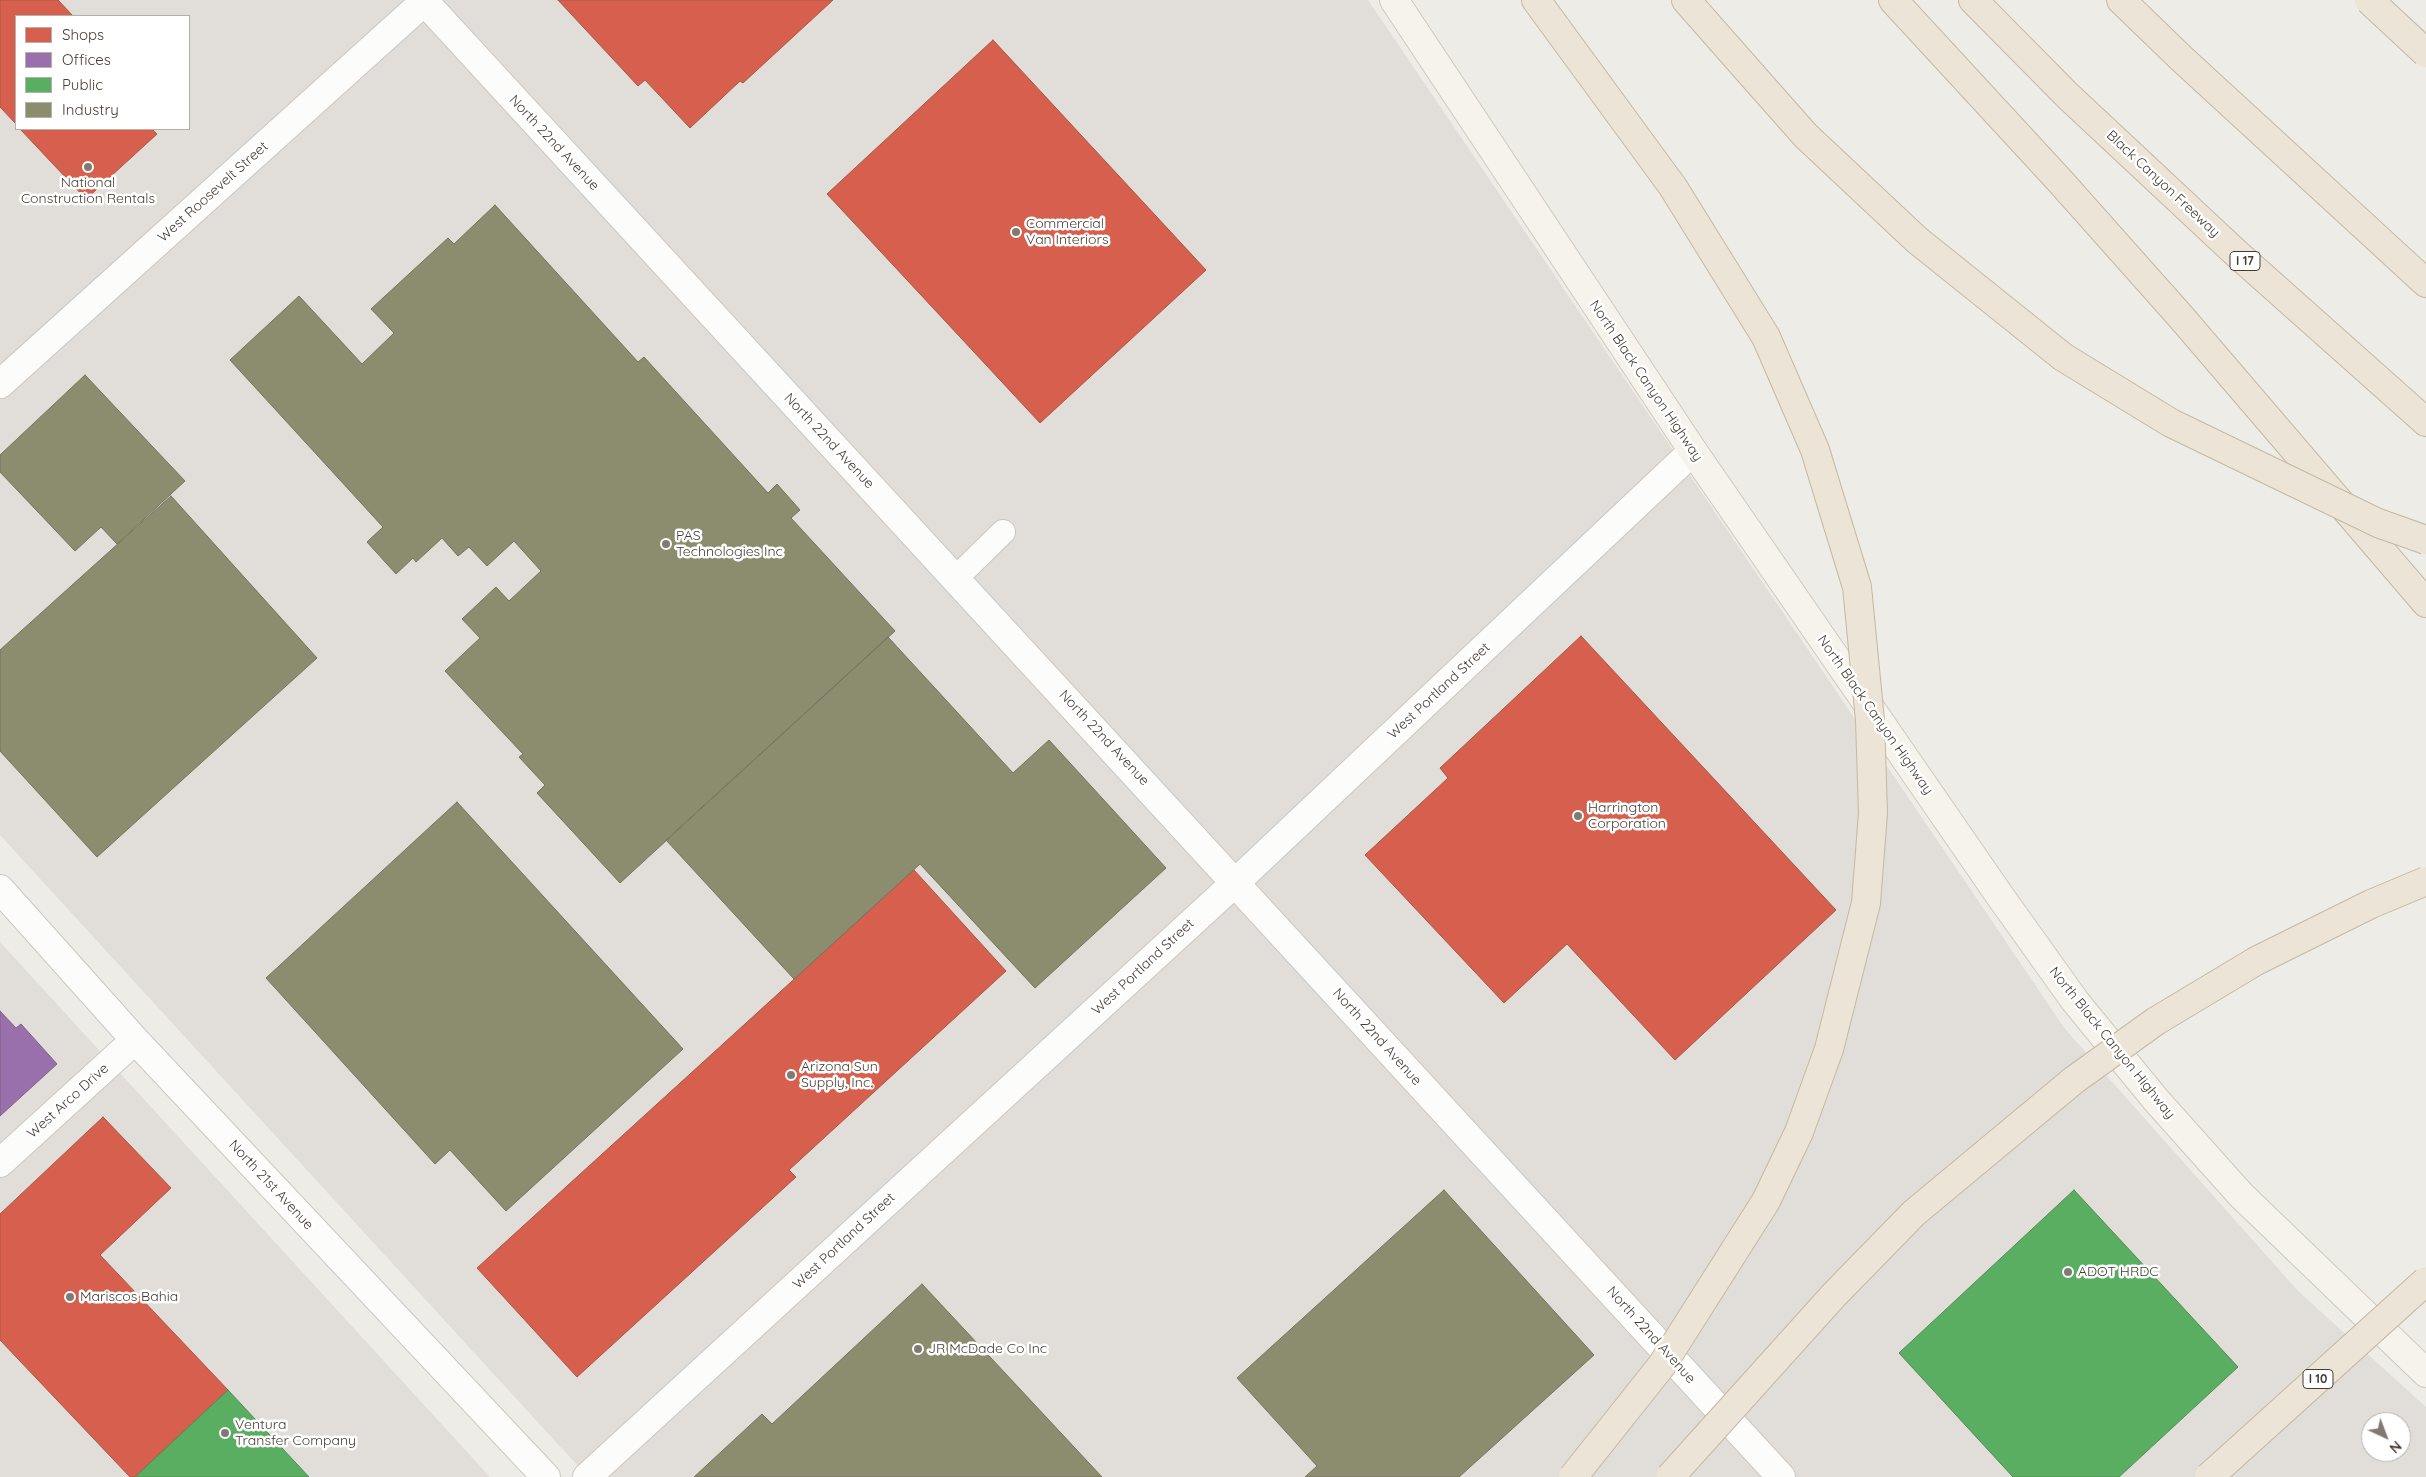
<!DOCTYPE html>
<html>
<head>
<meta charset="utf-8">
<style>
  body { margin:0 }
  #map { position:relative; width:2426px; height:1477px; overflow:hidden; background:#eeece6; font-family:Quicksand,sans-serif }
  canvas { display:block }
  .legend { position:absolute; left:15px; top:15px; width:175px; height:115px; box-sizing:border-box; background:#fff; border:1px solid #b4b1ad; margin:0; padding:6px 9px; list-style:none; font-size:15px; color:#443d33 }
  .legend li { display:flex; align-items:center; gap:10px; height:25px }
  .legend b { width:25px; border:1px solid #b4b1ad }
  .north { position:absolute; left:2361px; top:1412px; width:50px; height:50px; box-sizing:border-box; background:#fff; border:1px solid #b4b1ad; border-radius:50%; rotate:137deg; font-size:14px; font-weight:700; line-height:20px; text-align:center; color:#443d33 }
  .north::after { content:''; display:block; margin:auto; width:18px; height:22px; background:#807a72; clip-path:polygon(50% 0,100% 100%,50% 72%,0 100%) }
</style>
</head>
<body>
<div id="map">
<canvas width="2426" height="1477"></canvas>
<ul class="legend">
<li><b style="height:14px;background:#d6604d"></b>Shops</li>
<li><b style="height:14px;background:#9970ab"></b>Offices</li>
<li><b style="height:14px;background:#5aae61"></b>Public</li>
<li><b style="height:14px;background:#8c8c6e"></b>Industry</li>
</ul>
<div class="north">N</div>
</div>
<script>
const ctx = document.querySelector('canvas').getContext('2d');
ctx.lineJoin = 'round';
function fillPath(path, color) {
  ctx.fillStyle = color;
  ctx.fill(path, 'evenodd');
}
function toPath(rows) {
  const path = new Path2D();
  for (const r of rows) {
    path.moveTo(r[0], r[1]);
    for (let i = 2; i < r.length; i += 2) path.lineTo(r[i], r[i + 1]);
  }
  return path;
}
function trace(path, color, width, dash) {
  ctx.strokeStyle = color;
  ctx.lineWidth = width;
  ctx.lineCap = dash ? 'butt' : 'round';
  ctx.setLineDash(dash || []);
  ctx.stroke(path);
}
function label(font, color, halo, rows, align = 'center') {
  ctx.font = font + ' Quicksand,sans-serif';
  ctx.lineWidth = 5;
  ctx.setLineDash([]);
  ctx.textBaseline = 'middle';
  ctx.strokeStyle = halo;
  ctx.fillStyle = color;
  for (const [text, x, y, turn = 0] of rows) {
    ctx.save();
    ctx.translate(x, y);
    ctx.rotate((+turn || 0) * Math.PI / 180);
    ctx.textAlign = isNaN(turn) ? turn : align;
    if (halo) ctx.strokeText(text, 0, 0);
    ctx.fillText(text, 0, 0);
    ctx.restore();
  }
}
const industrial = toPath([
  [0,0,1368,0,2065,1029,2298,1291,2426,1407,2426,1477,588,1477,0,835],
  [16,16,189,16,189,129,16,129],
  [2371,1422,2401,1422,2401,1452,2371,1452],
  [0,942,490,1477,0,1477]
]);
const shops = toPath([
  [0,0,58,0,73,16,16,16,16,124,0,107,0,0],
  [558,0,833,0,743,83,740,81,690,128,645,80,638,86,558,0],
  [993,40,1206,270,1040,423,827,194,993,40],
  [20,129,152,129,157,134,86,199,20,129],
  [1581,636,1836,910,1675,1060,1567,944,1504,1003,1365,855,1448,778,1440,768,1581,636],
  [914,870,1006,971,789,1170,796,1177,577,1377,477,1268,914,870],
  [103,1117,171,1188,100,1255,228,1390,135,1477,130,1477,0,1340,0,1214,103,1117]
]);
const offices = toPath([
  [0,1011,16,1028,21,1024,57,1064,0,1116,0,1011]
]);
const public = toPath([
  [2074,1190,2238,1367,2119,1477,2013,1477,1899,1353,2074,1190],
  [228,1390,309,1477,135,1477,228,1390]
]);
const industry = toPath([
  [495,205,638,362,644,357,768,493,777,484,800,510,791,518,895,631,620,883,537,793,545,785,519,757,523,754,445,671,480,638,462,619,496,587,509,601,541,571,514,541,487,566,469,547,458,556,442,538,416,562,413,558,396,574,367,542,383,527,230,360,299,296,362,364,394,333,371,309,448,238,454,244,495,205],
  [85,375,185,481,117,544,101,527,75,551,0,472,0,455,85,375],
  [171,496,317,658,97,857,0,751,0,650,171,496],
  [888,637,1013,773,1049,740,1166,868,1035,988,920,864,794,979,666,840,888,637],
  [457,802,683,1049,506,1211,450,1150,435,1164,266,978,457,802],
  [1444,1190,1594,1355,1459,1477,1305,1477,1317,1466,1237,1378,1444,1190],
  [922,1284,1102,1477,694,1477,762,1414,772,1424,922,1284]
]);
const service = toPath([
  [956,578,1003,532]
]);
const minor = toPath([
  [424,1,1781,1477],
  [0,384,426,0],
  [0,889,135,1040,546,1477],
  [0,1163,135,1040],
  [587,1477,1236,882,1693,451]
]);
const secondary = toPath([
  [1394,0,1693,451,2000,896,2075,1001,2156,1100,2241,1195,2426,1373]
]);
const motorway = toPath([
  [1536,0,1673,187],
  [1686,0,1752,75],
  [1893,0,2060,181,2181,317,2426,603],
  [1973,0,2068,96,2236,253,2426,422],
  [2121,0,2181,58,2426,283]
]);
const motorwayBridge = toPath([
  [2369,0,2426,53],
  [1752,75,1806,136,1917,240,2063,357,2171,423,2378,523,2426,540],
  [1573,1477,1662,1365,1766,1201,1799,1132,1829,1049,1866,903,1873,813,1870,720,1857,587,1815,450,1766,337,1673,187],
  [1670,1477,1834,1295,1914,1213,2074,1080,2156,1021,2256,961,2371,904,2426,881],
  [2209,1477,2426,1281]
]);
const markers = [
  [88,167,5,"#807a72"],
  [1016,232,5,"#807a72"],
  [666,544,5,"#807a72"],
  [1578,816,5,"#807a72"],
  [791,1075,5,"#807a72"],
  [2068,1272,5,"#807a72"],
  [70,1297,5,"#807a72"],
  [918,1349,5,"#807a72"],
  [225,1433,5,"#807a72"]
];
const shields = [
  [2245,261,30],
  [2318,1379,30]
];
const shieldNames = [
  ["I 17",2245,261],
  ["I 10",2318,1379]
];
const streetNames = [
  ["North 22nd Avenue",554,143,47],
  ["Black Canyon Freeway",2163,184,43],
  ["West Roosevelt Street",213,192,-42],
  ["North Black Canyon Highway",1646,381,56],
  ["North 22nd Avenue",829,441,47],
  ["West Portland Street",1439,691,-43],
  ["North Black Canyon Highway",1875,715,55],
  ["North 22nd Avenue",1104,738,47],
  ["West Portland Street",1143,967,-43],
  ["North 22nd Avenue",1377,1037,48],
  ["North Black Canyon Highway",2112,1043,51],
  ["West Arco Drive",68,1101,-42],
  ["North 21st Avenue",271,1185,47],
  ["West Portland Street",844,1241,-43],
  ["North 22nd Avenue",1651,1335,48]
];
const poiNames = [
  ["National",88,183,"center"],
  ["Construction Rentals",88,199,"center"],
  ["Commercial",1026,224],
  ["Van Interiors",1026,240],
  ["PAS",676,536],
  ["Technologies Inc",676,552],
  ["Harrington",1588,808],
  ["Corporation",1588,824],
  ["Arizona Sun",801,1067],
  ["Supply, Inc.",801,1083],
  ["ADOT HRDC",2078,1272],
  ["Mariscos Bahia",80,1297],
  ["JR McDade Co Inc",928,1349],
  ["Ventura",235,1425],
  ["Transfer Company",235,1441]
];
fillPath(industrial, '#e1ddd8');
fillPath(shops, '#d6604d');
trace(shops, '#aa5645', 1);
fillPath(offices, '#9970ab');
trace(offices, '#806187', 1);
fillPath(public, '#5aae61');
trace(public, '#538c53', 1);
fillPath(industry, '#8c8c6e');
trace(industry, '#76745c', 1);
trace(service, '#cbc8c3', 26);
trace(minor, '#cbc8c3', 30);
trace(secondary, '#cec9bd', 30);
trace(motorway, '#c6b8a1', 30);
trace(service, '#fcfcfb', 24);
trace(minor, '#fcfcfb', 28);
trace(secondary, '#f6f3ed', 28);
trace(motorway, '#ebe4d7', 28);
trace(motorwayBridge, '#c6b8a1', 30, []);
trace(motorwayBridge, '#ebe4d7', 28);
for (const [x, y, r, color] of markers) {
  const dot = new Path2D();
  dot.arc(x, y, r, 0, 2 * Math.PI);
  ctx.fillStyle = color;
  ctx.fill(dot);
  trace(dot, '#fff', 2);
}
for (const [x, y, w] of shields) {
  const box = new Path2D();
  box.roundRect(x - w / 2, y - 9.5, w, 19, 4);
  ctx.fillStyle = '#fff';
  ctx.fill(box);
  trace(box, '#443d33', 1);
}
label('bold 12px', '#443d33', null, shieldNames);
label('14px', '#443d33', '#fff', streetNames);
label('14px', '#443d33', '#fff', poiNames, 'left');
</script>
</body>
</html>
